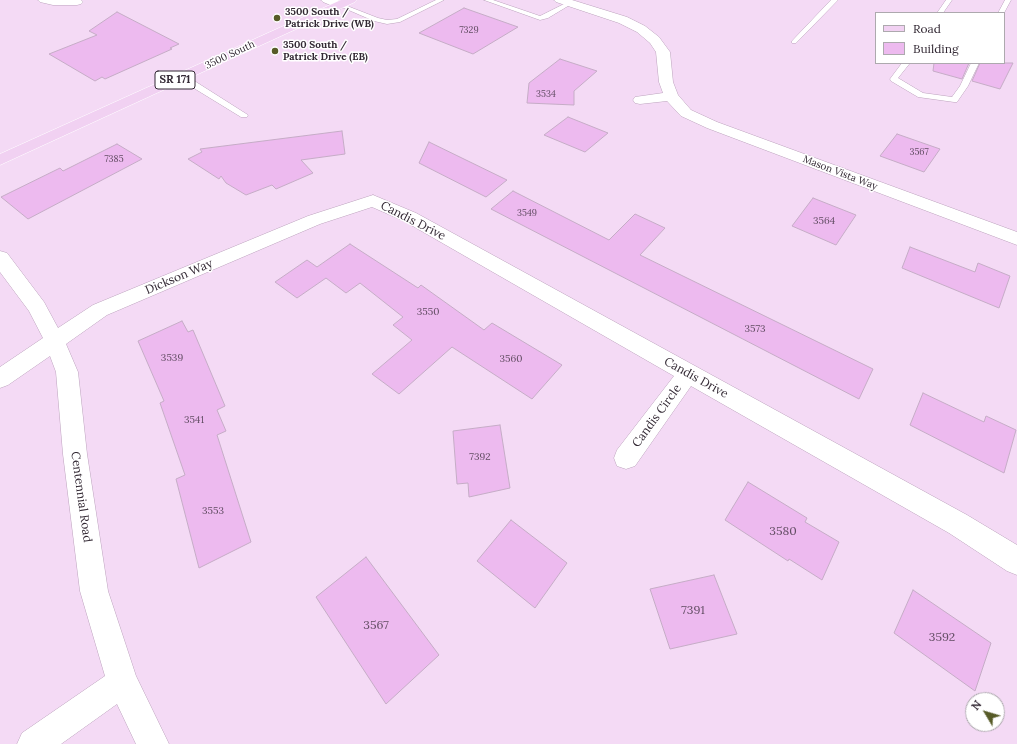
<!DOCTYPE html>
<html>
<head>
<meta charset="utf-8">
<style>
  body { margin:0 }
  #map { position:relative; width:1017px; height:744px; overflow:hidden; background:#f4daf5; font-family:Lora,serif }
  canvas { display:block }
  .legend { position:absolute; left:875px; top:12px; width:130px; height:52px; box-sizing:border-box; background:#fff; border:1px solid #ada9ae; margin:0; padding:5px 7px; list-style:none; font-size:12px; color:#332934 }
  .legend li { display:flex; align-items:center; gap:8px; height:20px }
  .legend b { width:20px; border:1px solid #ada9ae }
  .north { position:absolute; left:965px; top:692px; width:40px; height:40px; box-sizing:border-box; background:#fff; border:1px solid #ada9ae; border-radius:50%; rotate:308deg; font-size:11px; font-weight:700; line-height:16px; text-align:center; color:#332934 }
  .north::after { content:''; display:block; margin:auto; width:14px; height:18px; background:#575b28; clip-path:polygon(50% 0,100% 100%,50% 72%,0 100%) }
</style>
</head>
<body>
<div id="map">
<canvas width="1017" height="744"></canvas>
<ul class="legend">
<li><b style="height:5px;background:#f1d1f2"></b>Road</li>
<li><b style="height:11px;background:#edbaef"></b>Building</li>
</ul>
<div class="north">N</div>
</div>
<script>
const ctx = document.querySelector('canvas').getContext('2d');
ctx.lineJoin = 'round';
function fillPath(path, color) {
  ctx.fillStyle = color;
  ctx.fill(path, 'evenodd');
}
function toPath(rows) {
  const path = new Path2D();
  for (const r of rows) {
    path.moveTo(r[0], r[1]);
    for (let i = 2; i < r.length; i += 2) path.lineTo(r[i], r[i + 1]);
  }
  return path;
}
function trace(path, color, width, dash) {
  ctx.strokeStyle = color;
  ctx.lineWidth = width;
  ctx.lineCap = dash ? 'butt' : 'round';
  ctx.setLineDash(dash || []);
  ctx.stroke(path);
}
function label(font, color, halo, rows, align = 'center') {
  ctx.font = font + ' Lora,serif';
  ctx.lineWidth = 3;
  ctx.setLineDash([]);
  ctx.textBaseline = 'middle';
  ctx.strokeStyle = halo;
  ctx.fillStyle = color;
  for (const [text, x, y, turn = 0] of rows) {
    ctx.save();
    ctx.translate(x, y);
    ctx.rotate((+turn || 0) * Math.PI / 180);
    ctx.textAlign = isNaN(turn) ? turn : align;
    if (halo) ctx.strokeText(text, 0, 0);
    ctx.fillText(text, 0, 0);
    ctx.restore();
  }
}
const building = toPath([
  [464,8,518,27,473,54,419,33,464,8],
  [117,12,179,44,170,48,172,49,105,79,102,77,95,81,49,54,97,35,89,31,117,12],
  [560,59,597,71,574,91,574,105,527,103,529,83,560,59],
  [934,63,969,63,962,79,933,71,934,63],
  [980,63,1013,63,1000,89,972,81,980,63],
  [568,117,608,133,585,152,544,135,568,117],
  [342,131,345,154,301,160,313,173,276,189,272,185,246,195,226,183,221,176,219,179,188,159,202,152,200,149,342,131],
  [897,134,940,149,924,172,880,156,897,134],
  [429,142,507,180,486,197,419,163,429,142],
  [117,144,142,159,28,219,1,197,60,168,63,171,117,144],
  [513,191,609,240,635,214,665,228,640,255,873,369,859,399,491,209,513,191],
  [813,198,856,215,836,245,792,226,813,198],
  [350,244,418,288,421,285,484,330,492,323,562,365,532,399,452,347,399,394,372,374,412,340,393,325,403,317,360,283,346,293,326,278,297,298,275,282,307,260,317,267,350,244],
  [910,247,975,272,978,263,1010,276,999,308,902,268,910,247],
  [182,321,188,332,193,330,225,406,217,410,226,431,217,435,251,542,199,568,176,479,185,475,160,403,164,401,138,341,182,321],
  [923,393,984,422,986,416,1016,430,1004,473,910,425,923,393],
  [500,425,510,488,469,497,468,483,457,484,453,431,500,425],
  [748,482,807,518,805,522,839,542,822,580,789,559,788,561,725,520,748,482],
  [511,520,567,563,535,608,477,561,511,520],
  [366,557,439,655,386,704,316,597,366,557],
  [714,575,737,634,670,649,650,589,714,575],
  [913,590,991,643,975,691,894,633,913,590]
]);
const service = toPath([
  [436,0,444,0,400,22,387,24,374,21,337,5,342,4,378,18,387,20,397,19,436,0],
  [484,0,493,0,540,16,568,2,573,3,548,18,540,20,484,0],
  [831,0,838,0,796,43,792,43,792,41,831,0],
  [946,0,952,0,943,13,937,13,946,0],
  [1005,0,1011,0,1004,13,998,13,1005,0],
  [902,63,910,63,898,78,923,93,952,97,960,86,971,63,979,63,968,86,957,102,954,102,918,97,891,81,890,79,902,63],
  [179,75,185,75,248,115,247,117,241,117,179,79,179,75]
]);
const minor = toPath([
  [38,0,81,0,83,2,81,4,77,5,53,5,40,2,38,0],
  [321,0,338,0,344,3,346,5,344,7,340,9,323,2,321,0],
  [554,0,572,0,627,17,645,26,659,37,670,52,673,82,678,95,691,110,717,122,1017,232,1017,245,707,128,681,116,667,101,640,104,635,103,633,100,635,97,663,93,659,82,656,52,650,43,637,32,619,23,556,2,554,0],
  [373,195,416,213,967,515,1017,545,1017,575,1007,571,949,533,691,386,635,466,626,469,617,466,614,458,617,450,674,376,404,221,372,207,320,224,107,315,66,344,78,372,87,454,108,591,136,676,169,744,136,744,117,704,61,744,17,744,22,733,105,676,80,591,63,454,56,372,50,356,8,385,0,388,0,367,43,338,29,311,0,272,0,251,7,253,44,302,58,328,93,305,308,216,373,195]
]);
const primary = toPath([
  [341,0,357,0,355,2,0,165,0,154,341,0]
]);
const markers = [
  [277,18,4,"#575b28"],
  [275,51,4,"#575b28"]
];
const farNumbernames = [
  ["7329",469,30],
  ["3534",546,94],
  ["3567",919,152],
  ["7385",114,159],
  ["3549",527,213]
];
const farPoinames = [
  ["3500 South /",285,12],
  ["Patrick Drive (WB)",285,24],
  ["3500 South /",283,45],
  ["Patrick Drive (EB)",283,57]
];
const farStreetnames = [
  ["3500 South",230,55,-25],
  ["Mason Vista Way",840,173,21]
];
const numberNames = [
  ["3564",824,221],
  ["3550",428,312],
  ["3573",755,329],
  ["3539",172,358],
  ["3560",511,359],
  ["3541",194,420],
  ["7392",480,457],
  ["3553",213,511]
];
const shields = [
  [175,80,40]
];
const shieldNames = [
  ["SR 171",175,80]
];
const streetNames = [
  ["Candis Drive",413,221,27],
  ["Dickson Way",179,277,-23],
  ["Candis Drive",696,378,29],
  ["Candis Circle",657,416,-54],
  ["Centennial Road",81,497,82]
];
const nearNumbernames = [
  ["3580",783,532],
  ["7391",693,611],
  ["3567",376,626],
  ["3592",942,638]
];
fillPath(building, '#edbaef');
trace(building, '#c5acc6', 1);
trace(service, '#bca3bd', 1);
trace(minor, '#bca3bd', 1);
trace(primary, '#fff', 1);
fillPath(service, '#fff');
fillPath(minor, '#fff');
fillPath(primary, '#f1d1f2');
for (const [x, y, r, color] of markers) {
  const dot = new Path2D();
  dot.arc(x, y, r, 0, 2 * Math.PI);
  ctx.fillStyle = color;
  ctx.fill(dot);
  trace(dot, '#fff', 1.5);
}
label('9px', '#624d63', null, farNumbernames);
label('bold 10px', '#332934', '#fff', farPoinames, 'left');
label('10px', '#332934', '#fff', farStreetnames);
label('10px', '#624d63', null, numberNames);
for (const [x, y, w] of shields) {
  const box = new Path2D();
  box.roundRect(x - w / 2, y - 9, w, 18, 3);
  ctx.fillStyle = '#fff';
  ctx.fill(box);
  trace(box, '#332934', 1);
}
label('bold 11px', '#332934', null, shieldNames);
label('12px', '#332934', '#fff', streetNames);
label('12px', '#624d63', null, nearNumbernames);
</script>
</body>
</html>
